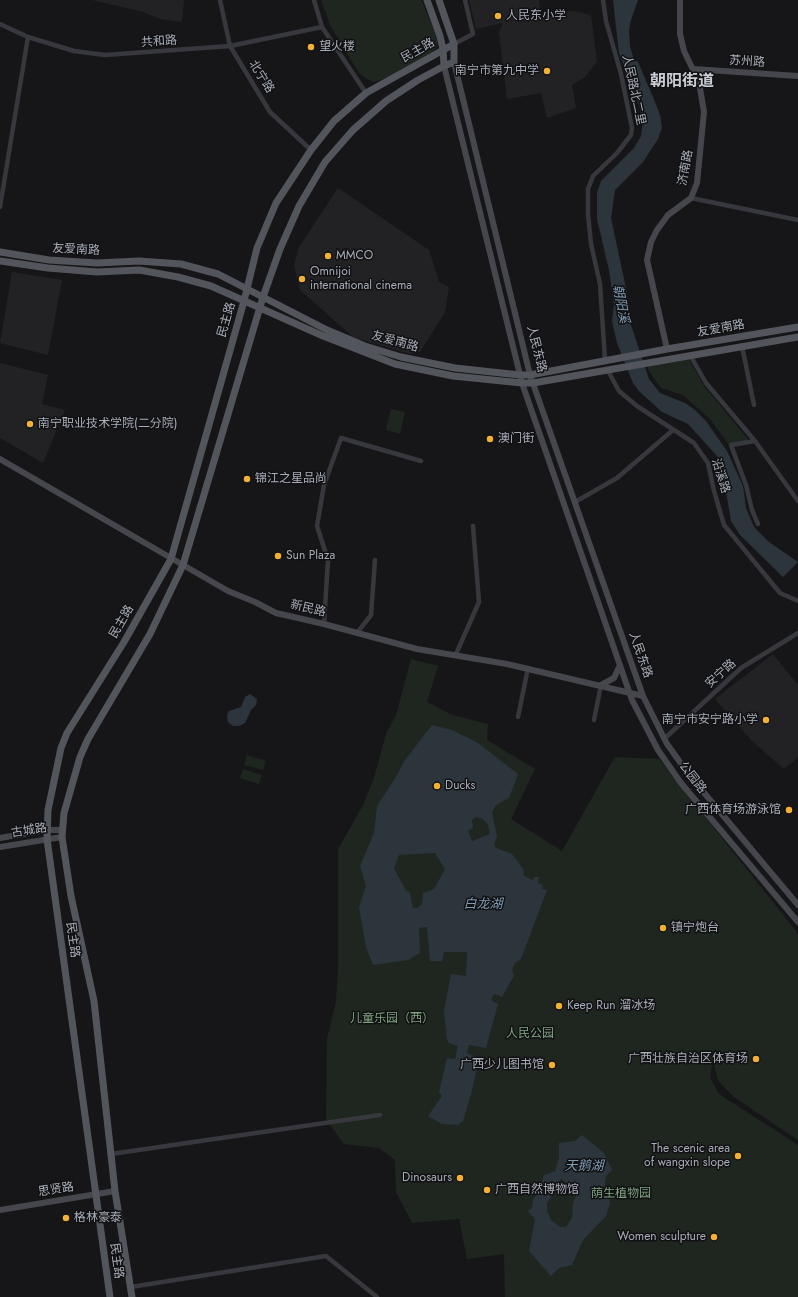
<!DOCTYPE html>
<html>
<head>
<meta charset="utf-8">
<style>
  body { margin:0 }
  canvas { display:block; background:#161618 }
</style>
</head>
<body>
<canvas width="798" height="1297"></canvas>
<script>
const ctx = document.querySelector('canvas').getContext('2d');
ctx.lineJoin = 'round';
function fillPath(path, color) {
  ctx.fillStyle = color;
  ctx.fill(path, 'evenodd');
}
function toPath(rows) {
  const path = new Path2D();
  for (const r of rows) {
    path.moveTo(r[0], r[1]);
    for (let i = 2; i < r.length; i += 2) path.lineTo(r[i], r[i + 1]);
  }
  return path;
}
function trace(path, color, width, dash) {
  ctx.strokeStyle = color;
  ctx.lineWidth = width;
  ctx.lineCap = dash ? 'butt' : 'round';
  ctx.setLineDash(dash || []);
  ctx.stroke(path);
}
function label(font, color, halo, rows, align = 'center') {
  ctx.font = font + ' Jost,"Noto Sans SC",sans-serif';
  ctx.lineWidth = 3;
  ctx.setLineDash([]);
  ctx.textBaseline = 'middle';
  ctx.strokeStyle = halo;
  ctx.fillStyle = color;
  for (const [text, x, y, turn = 0] of rows) {
    ctx.save();
    ctx.translate(x, y);
    ctx.rotate((+turn || 0) * Math.PI / 180);
    ctx.textAlign = isNaN(turn) ? turn : align;
    if (halo) ctx.strokeText(text, 0, 0);
    ctx.fillText(text, 0, 0);
    ctx.restore();
  }
}
const built = toPath([
  [92,0,184,0,182,22,160,19,140,11],
  [469,0,539,0,540,13,574,11,591,15,597,62,585,77,572,85,576,108,547,118,541,93,507,99,499,32,503,23,476,29],
  [338,188,429,250,439,282,449,287,445,312,420,352,410,354,353,337,300,290,294,265,299,247],
  [12,272,62,280,48,355,0,343],
  [0,363,48,375,42,404,65,410,43,463,0,438],
  [773,654,798,685,798,757,784,769,752,741,715,699]
]);
const green = toPath([
  [321,0,421,0,438,38,437,47,431,53,390,77,374,82,367,79,359,73,331,27],
  [688,358,704,386,751,443,729,445,710,419,683,395,661,388,649,371,647,365],
  [391,409,405,412,400,434,386,430],
  [411,659,438,666,427,702,452,715,488,724,487,740,535,769,511,819,562,851,615,757,659,759,796,931,798,936,798,1140,734,1097,724,1087,718,1080,714,1065,715,1047,710,1078,719,1094,798,1145,798,1297,505,1297,504,1254,467,1259,459,1219,412,1223,396,1192,395,1160,379,1148,344,1144,326,1119,327,1039,336,1001,338,970,338,849,363,805,374,778,386,734,396,715],
  [247,755,266,761,263,770,244,765],
  [243,769,262,775,259,784,240,778]
]);
const water = toPath([
  [613,0,638,0,631,20,629,30,630,46,634,60,638,62,653,97,660,115,662,128,658,139,643,162,615,190,611,218,627,293,630,322,649,379,660,393,685,403,695,410,706,421,727,451,743,486,746,508,754,527,769,542,798,562,783,577,740,535,731,521,724,480,717,456,688,424,662,412,639,391,633,383,617,343,612,321,614,305,609,270,597,219,597,193,601,181,634,148,641,136,643,121,639,105,619,53],
  [250,694,257,699,256,705,251,710,245,723,239,726,233,726,228,722,227,715,229,711,241,707,245,697],
  [432,725,452,730,478,743,518,774,509,798,496,805,492,812,497,837,494,845,496,848,512,854,524,870,523,875,533,880,534,877,539,877,538,883,543,885,542,889,547,890,521,959,515,963,512,970,514,976,502,997,494,994,491,1000,498,1004,486,1048,469,1045,467,1053,479,1058,472,1091,463,1121,458,1125,442,1124,428,1116,442,1096,439,1092,447,1058,455,1059,458,1046,449,1043,447,1040,444,1011,451,974,466,976,467,952,444,952,442,961,430,961,427,927,419,928,420,953,408,960,373,965,366,947,359,907,366,886,360,866,374,833,377,806,396,777,405,760],
  [476,817,483,819,488,825,490,834,472,841,468,831,473,828,472,820],
  [435,853,445,869,434,889,423,893,422,904,417,908,413,908,410,893,405,889,394,868,399,855],
  [582,1135,604,1153,612,1170,606,1176,605,1185,610,1203,606,1216,583,1240,572,1265,559,1268,551,1276,529,1251,535,1219,528,1211,532,1208,533,1200,540,1189,544,1175,555,1171,559,1158,559,1143,575,1141],
  [561,1179,573,1187,576,1196,573,1203,572,1218,566,1227,560,1227,551,1220,547,1211,547,1203,551,1197,552,1189]
]);
const street = toPath([
  [220,0,230,46,270,112,311,150],
  [314,0,322,27,366,93],
  [603,0,606,21,621,74,632,128,631,135,617,153,593,176,588,189,588,214,591,244,600,284,605,360],
  [0,24,28,37,74,51,105,55,230,46,322,27],
  [454,44,473,34,465,0],
  [691,198,798,220],
  [0,207,28,37],
  [742,346,754,405],
  [690,355,706,383,755,441,798,501],
  [607,369,619,391,637,406,694,443,708,463,714,491,724,525,780,593,798,601],
  [755,441,731,445,746,485,752,510,758,524],
  [575,502,617,478,673,430],
  [324,624,328,560,317,526,324,485,341,438,421,461],
  [357,633,371,615,375,560],
  [456,654,479,602,473,526],
  [518,717,528,668],
  [594,720,601,685],
  [664,739,741,668,798,633],
  [111,1154,380,1115],
  [131,1287,326,1256,377,1297]
]);
const secondary = toPath([
  [454,62,530,375,643,696,667,744,690,776,798,905],
  [444,66,522,383,632,700,658,750,681,783,798,922],
  [693,69,798,76],
  [667,349,647,260,651,242,657,230,668,215,691,198,697,183,704,112,699,82,684,51,680,34,680,0],
  [0,459,228,591,255,602,276,613,324,624,417,649,507,664,643,696],
  [601,685,614,678,620,665],
  [0,838,46,830,62,830],
  [0,847,62,837],
  [0,1210,115,1191]
]);
const primary = toPath([
  [427,0,440,36,443,49,444,66],
  [0,252,49,260,97,263,139,261,181,264,218,274,327,330,365,346,401,357,455,368,520,375,530,375,667,349,798,327],
  [0,261,48,268,97,272,139,270,178,277,211,286,323,336,395,364,453,376,522,383,533,383,798,337],
  [110,1297,47,839,48,810,61,748,67,733,124,642,171,559,244,301,257,248,276,203,311,150,334,121,366,93,454,44],
  [132,1297,115,1191,94,1001,71,896,62,837,64,813,80,757,88,739,150,634,183,565,263,297,280,249,299,206,325,162,353,130,386,101,418,80,444,66,454,62,454,44,439,0]
]);
const markers = [
  [498,16,4,"#f2b134"],
  [311,47,4,"#f2b134"],
  [547,71,4,"#f2b134"],
  [328,256,4,"#f2b134"],
  [302,279,4,"#f2b134"],
  [30,424,4,"#f2b134"],
  [490,439,4,"#f2b134"],
  [247,479,4,"#f2b134"],
  [278,556,4,"#f2b134"],
  [766,720,4,"#f2b134"],
  [437,786,4,"#f2b134"],
  [789,810,4,"#f2b134"],
  [663,928,4,"#f2b134"],
  [559,1006,4,"#f2b134"],
  [756,1059,4,"#f2b134"],
  [552,1065,4,"#f2b134"],
  [738,1156,4,"#f2b134"],
  [460,1178,4,"#f2b134"],
  [487,1190,4,"#f2b134"],
  [66,1218,4,"#f2b134"],
  [714,1237,4,"#f2b134"]
];
const poiNames = [
  ["人民东小学",506,16],
  ["望火楼",319,47],
  ["南宁市第九中学",539,71,"right"],
  ["MMCO",336,256],
  ["Omnijoi",310,272],
  ["international cinema",310,286],
  ["南宁职业技术学院(二分院)",38,424],
  ["澳门街",498,439],
  ["锦江之星品尚",255,479],
  ["Sun Plaza",286,556],
  ["南宁市安宁路小学",758,720,"right"],
  ["Ducks",445,786],
  ["广西体育场游泳馆",781,810,"right"],
  ["镇宁炮台",671,928],
  ["Keep Run 溜冰场",567,1006],
  ["广西壮族自治区体育场",748,1059,"right"],
  ["广西少儿图书馆",544,1065,"right"],
  ["The scenic area",730,1149,"right"],
  ["of wangxin slope",730,1163,"right"],
  ["Dinosaurs",452,1178,"right"],
  ["广西自然博物馆",495,1190],
  ["格林豪泰",74,1218],
  ["Women sculpture",706,1237,"right"]
];
const streetNames = [
  ["共和路",159,42,-4],
  ["民主路",418,51,-29],
  ["苏州路",747,62,4],
  ["北宁路",261,77,58],
  ["人民路北二里",633,90,78],
  ["济南路",686,168,-80],
  ["友爱南路",76,250,3],
  ["民主路",227,320,-74],
  ["友爱南路",721,329,-10],
  ["友爱南路",395,342,15],
  ["人民东路",536,349,76],
  ["沿溪路",720,476,73],
  ["新民路",308,609,13],
  ["民主路",122,622,-60],
  ["人民东路",640,655,71],
  ["安宁路",721,674,-42],
  ["公园路",692,778,52],
  ["古城路",29,831,-9],
  ["民主路",72,940,82],
  ["思贤路",56,1190,-9],
  ["民主路",116,1261,82]
];
const parkNames = [
  ["儿童乐园（西）",392,1019],
  ["人民公园",530,1034],
  ["荫生植物园",621,1194]
];
const waterNames = [
  ["朝阳溪",620,304,79],
  ["白龙湖",483,905],
  ["天鹅湖",584,1167]
];
const districtNames = [
  ["朝阳街道",682,82]
];
fillPath(built, '#222225');
fillPath(green, '#1e261f');
fillPath(water, '#2c353c');
trace(street, '#37383d', 4.5);
trace(secondary, '#45474d', 6);
trace(primary, '#53555c', 7);
for (const [x, y, r, color] of markers) {
  const dot = new Path2D();
  dot.arc(x, y, r, 0, 2 * Math.PI);
  ctx.fillStyle = color;
  ctx.fill(dot);
  trace(dot, '#111113', 1.5);
}
label('12px', '#a8adb8', '#111113', poiNames, 'left');
label('12px', '#a8adb8', '#111113', streetNames);
label('12px', '#7fa381', '#111113', parkNames);
label('italic 13px', '#7f9bb3', '#111113', waterNames);
label('bold 16px', '#c9ccd4', '#111113', districtNames);
</script>
</body>
</html>
